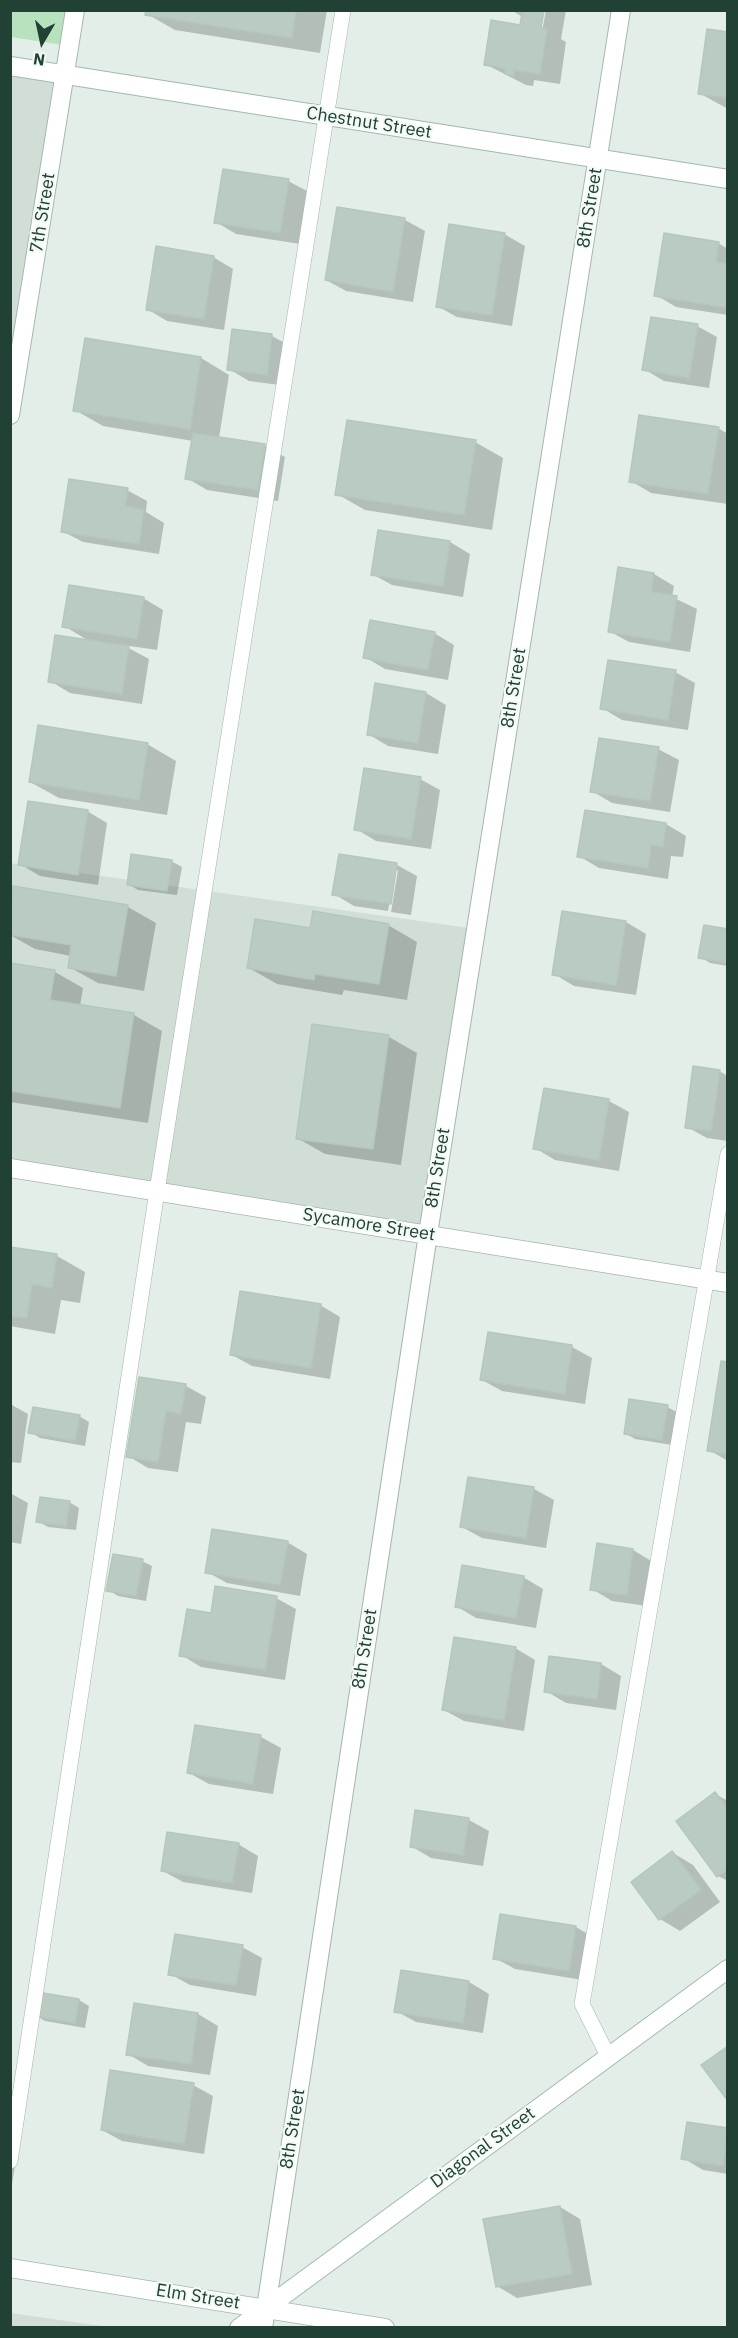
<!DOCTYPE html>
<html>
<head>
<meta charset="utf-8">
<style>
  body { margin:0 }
  #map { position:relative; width:738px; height:2338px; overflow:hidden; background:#e2eee7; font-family:"IBM Plex Sans",sans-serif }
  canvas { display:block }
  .frame { position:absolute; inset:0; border:12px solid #204134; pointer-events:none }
  .north { position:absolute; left:12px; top:12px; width:60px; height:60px; -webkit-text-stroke:4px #f3faf5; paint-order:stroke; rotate:189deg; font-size:16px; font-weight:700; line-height:24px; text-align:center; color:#204134 }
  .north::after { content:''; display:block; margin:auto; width:21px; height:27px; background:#204134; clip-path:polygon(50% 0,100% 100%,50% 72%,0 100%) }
</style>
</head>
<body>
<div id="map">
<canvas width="738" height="2338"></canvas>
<div class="frame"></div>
<div class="north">N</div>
</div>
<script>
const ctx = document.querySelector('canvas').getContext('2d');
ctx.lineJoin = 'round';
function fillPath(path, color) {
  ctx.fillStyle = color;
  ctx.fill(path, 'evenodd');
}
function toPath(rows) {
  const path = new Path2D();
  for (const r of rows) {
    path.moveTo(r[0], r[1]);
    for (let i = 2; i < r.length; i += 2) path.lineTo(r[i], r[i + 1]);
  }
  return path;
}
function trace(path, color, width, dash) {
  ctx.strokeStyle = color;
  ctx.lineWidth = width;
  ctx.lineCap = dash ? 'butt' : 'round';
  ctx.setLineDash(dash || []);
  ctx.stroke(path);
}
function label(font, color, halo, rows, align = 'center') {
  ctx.font = font + ' "IBM Plex Sans",sans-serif';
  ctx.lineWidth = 4.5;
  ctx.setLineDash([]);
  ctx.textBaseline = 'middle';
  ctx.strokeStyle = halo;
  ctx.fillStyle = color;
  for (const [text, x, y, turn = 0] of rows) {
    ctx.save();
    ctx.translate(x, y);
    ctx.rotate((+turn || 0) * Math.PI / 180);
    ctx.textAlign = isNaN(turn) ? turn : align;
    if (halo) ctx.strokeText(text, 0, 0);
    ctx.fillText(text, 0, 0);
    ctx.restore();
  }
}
const built = toPath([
  [11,66,65,75,11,415],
  [10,863,476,929,428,1234,11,1168],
  [11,2313,101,2326,105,2327,11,2327]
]);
const green = toPath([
  [10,11,75,11,70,46,11,37]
]);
const shadow = toPath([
  [147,10,327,10,320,53,175,30,147,14],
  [511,10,543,10,539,31,542,32,546,10,566,10,561,39,566,42,560,84,534,80,533,86,526,85,485,64,522,27,523,17],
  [728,33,728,109,699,93],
  [288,181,309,192,300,244,236,234,216,222],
  [405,220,425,231,413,302,346,291,326,280],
  [504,234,525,246,512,326,457,317,437,306],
  [718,243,728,249,728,315,676,307,656,295],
  [213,257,233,269,224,330,167,321,147,309],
  [697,326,717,337,709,388,664,381,644,369],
  [234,331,272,336,292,347,287,386,249,381,229,369],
  [201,358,229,375,219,438,265,446,285,457,278,501,207,490,187,478,193,441,103,426,75,410],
  [718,428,728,434,728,504,651,493,631,481],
  [475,442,503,458,492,530,365,510,337,494],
  [127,490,147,501,146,512,164,523,159,554,83,542,62,531],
  [379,531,450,542,470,554,463,597,392,585,372,574],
  [654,574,674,586,672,597,697,609,690,652,629,642,609,631],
  [143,598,163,610,157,650,123,645,149,659,142,704,70,693,50,681,89,641,64,626],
  [434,633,454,645,448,680,385,669,365,657],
  [675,672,695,683,688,730,622,720,602,708],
  [376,685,426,693,446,705,438,754,388,746,368,734],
  [147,744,176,761,167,815,59,798,30,782],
  [658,749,679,760,670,812,612,803,592,791],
  [420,779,440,790,431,849,376,841,356,829],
  [87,811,107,823,98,885,40,876,20,864],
  [586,811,666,824,686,836,683,857,671,856,668,879,599,868,579,856],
  [171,861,182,867,177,895,138,890,128,884],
  [397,865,417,876,411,915,391,912,398,870,395,870,388,911,354,906,334,894],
  [14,887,128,907,156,923,144,991,98,983,69,967,71,956,35,949,10,935],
  [626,922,646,934,636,995,574,986,554,974],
  [388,925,417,942,407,1000,344,990,342,995,277,984,249,968,311,930],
  [728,930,728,966,710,963,700,957],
  [10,965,55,972,83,988,80,1006,134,1015,162,1031,148,1123,10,1102],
  [313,1026,389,1037,417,1053,401,1165,325,1154,297,1138],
  [719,1071,728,1076,728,1141,707,1138,687,1127],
  [609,1101,629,1112,619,1171,555,1160,535,1148],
  [10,1248,57,1256,85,1272,80,1303,61,1300,55,1334,10,1326],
  [320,1305,340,1317,330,1379,252,1366,232,1355],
  [489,1333,572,1347,592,1358,585,1404,502,1391,482,1380],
  [728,1363,728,1461,709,1450],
  [186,1386,206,1397,201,1424,186,1422,178,1472,148,1468,128,1456],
  [10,1404,28,1414,21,1463,10,1462],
  [667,1407,677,1412,672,1445,635,1439,625,1433],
  [79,1416,89,1422,85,1446,40,1438,30,1432],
  [534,1489,554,1500,546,1548,482,1538,462,1527],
  [10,1493,28,1503,21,1544,10,1542],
  [69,1502,79,1508,76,1530,48,1527,38,1521],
  [287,1542,307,1554,300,1596,227,1583,207,1572],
  [598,1545,633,1550,653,1562,647,1606,612,1601,592,1589],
  [142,1561,152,1566,146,1601,118,1596,108,1590],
  [523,1577,543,1589,536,1628,476,1618,456,1606],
  [276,1598,296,1609,285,1680,201,1667,181,1655,212,1615],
  [515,1648,535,1660,524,1731,464,1721,444,1710],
  [550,1657,601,1664,621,1676,616,1710,566,1703,546,1691],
  [261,1737,281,1748,273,1794,209,1784,189,1773],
  [715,1794,728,1801,728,1881,718,1876],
  [469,1820,489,1831,483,1866,431,1858,411,1846],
  [238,1844,258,1856,252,1893,183,1882,163,1871],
  [673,1853,693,1865,720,1902,680,1931,660,1919,633,1882],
  [576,1927,596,1939,589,1981,515,1969,495,1958],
  [242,1947,262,1958,256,1996,190,1985,170,1974],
  [402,1972,469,1982,489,1994,483,2033,416,2022,396,2011],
  [79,2000,89,2006,85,2028,45,2021,35,2015],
  [198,2014,218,2026,210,2075,148,2066,128,2054],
  [193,2085,213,2096,204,2154,122,2141,102,2130],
  [728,2130,728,2174,703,2170,683,2158],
  [10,2137,19,2142,10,2196],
  [560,2207,580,2219,592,2285,517,2298,497,2286]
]);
const building = toPath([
  [146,10,296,10,292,38,145,15,146,10],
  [509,10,544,10,541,28,547,29,540,74,514,70,514,76,505,74,505,68,484,65,491,20,520,25,522,13,509,10],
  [707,29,728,32,728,98,698,94,707,29],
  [223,169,289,179,280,233,214,223,223,169],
  [337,207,405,218,393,292,325,280,337,207],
  [449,224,505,233,492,315,436,307,449,224],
  [664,233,719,242,716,262,728,264,728,308,654,296,664,233],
  [156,246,214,256,204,319,146,310,156,246],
  [651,317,698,324,689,378,642,370,651,317],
  [232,329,272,334,267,375,227,370,232,329],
  [85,338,201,357,190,429,73,411,85,338],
  [639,415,719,427,708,494,629,482,639,415],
  [347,420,476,440,464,515,335,495,347,420],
  [193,433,265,444,258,490,185,479,193,433],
  [69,479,128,488,125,506,144,510,139,544,61,532,69,479],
  [378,530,450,541,443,586,371,575,378,530],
  [618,567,654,573,651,592,677,596,670,642,608,632,618,567],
  [69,585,144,597,137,639,62,627,69,585],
  [370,620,435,632,428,670,363,658,370,620],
  [55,635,129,646,122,694,48,682,55,635],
  [608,660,676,670,668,720,600,709,608,660],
  [375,683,426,692,418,743,367,735,375,683],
  [38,725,148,743,139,800,29,782,38,725],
  [599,738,659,747,650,801,590,792,599,738],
  [364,768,421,777,411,839,354,830,364,768],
  [28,801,88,810,78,875,18,865,28,801],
  [585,810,666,823,663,847,651,845,648,868,577,857,585,810],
  [131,854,172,860,167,891,127,885,131,854],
  [339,854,397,863,391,904,332,895,339,854],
  [13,886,128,905,116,976,68,968,71,945,10,935,13,886],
  [313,911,389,924,379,984,315,974,314,980,247,968,255,919,310,928,313,911],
  [562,911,626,921,616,985,552,975,562,911],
  [704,925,728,929,727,963,698,958,704,925],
  [10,963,55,970,50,1000,134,1013,120,1108,10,1091,10,963],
  [312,1024,389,1035,373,1149,296,1139,312,1024],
  [693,1066,720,1070,711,1131,685,1128,693,1066],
  [544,1088,609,1099,599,1160,533,1149,544,1088],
  [10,1247,57,1254,52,1288,32,1284,27,1318,10,1316,10,1247],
  [240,1291,321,1304,311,1368,230,1355,240,1291],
  [488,1332,572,1345,565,1394,480,1380,488,1332],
  [721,1361,728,1362,728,1454,707,1451,721,1361],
  [139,1377,186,1384,181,1414,166,1411,158,1462,126,1457,139,1377],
  [629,1399,668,1405,662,1440,624,1434,629,1399],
  [33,1407,80,1415,75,1441,28,1433,33,1407],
  [468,1477,534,1487,526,1538,460,1527,468,1477],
  [40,1497,70,1501,66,1526,36,1522,40,1497],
  [212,1529,288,1541,280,1585,205,1573,212,1529],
  [597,1543,633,1549,627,1595,590,1590,597,1543],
  [113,1554,143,1559,136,1596,106,1591,113,1554],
  [462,1565,524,1576,516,1618,455,1607,462,1565],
  [215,1586,277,1596,265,1670,179,1656,187,1609,211,1613,215,1586],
  [454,1637,516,1647,504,1720,442,1710,454,1637],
  [549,1656,601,1663,597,1699,544,1692,549,1656],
  [195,1725,261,1735,253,1784,187,1773,195,1725],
  [715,1792,728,1809,728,1869,717,1877,676,1821,715,1792],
  [415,1810,469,1818,463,1855,410,1847,415,1810],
  [167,1832,239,1843,232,1883,161,1871,167,1832],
  [672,1851,701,1890,659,1920,631,1882,672,1851],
  [500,1914,576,1926,569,1971,493,1959,500,1914],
  [175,1934,243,1945,236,1985,168,1975,175,1934],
  [401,1970,469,1981,463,2023,394,2012,401,1970],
  [37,1992,79,1999,75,2023,33,2016,37,1992],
  [134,2003,198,2013,191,2064,126,2055,134,2003],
  [728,2046,728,2101,701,2065,728,2046],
  [110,2070,194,2083,184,2144,101,2130,110,2070],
  [687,2122,728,2128,723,2166,681,2159,687,2122],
  [560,2206,572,2274,496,2287,483,2219,560,2206]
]);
const lane = toPath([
  [608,2056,582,2004,728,1154],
  [10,2161,157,1191,343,10]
]);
const street = toPath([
  [10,415,75,10],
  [10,1168,728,1283],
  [263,2328,428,1234,621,10]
]);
const secondary = toPath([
  [10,66,728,179],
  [10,2268,385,2328],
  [239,2328,728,1969]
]);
const streetNames = [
  ["Chestnut Street",369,123,9],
  ["8th Street",590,208,-81],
  ["7th Street",43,213,-81],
  ["8th Street",514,688,-81],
  ["8th Street",438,1168,-81],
  ["Sycamore Street",369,1225,9],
  ["8th Street",365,1649,-81],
  ["8th Street",293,2129,-81],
  ["Diagonal Street",483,2148,-36],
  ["Elm Street",198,2297,9]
];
fillPath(built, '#d0ded6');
fillPath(green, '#b8e1be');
fillPath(shadow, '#0003');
fillPath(building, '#baccc2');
trace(building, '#b3c8bd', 1.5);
trace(lane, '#a4b7ae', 16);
trace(street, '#a4b7ae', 20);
trace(secondary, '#9fbaae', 20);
trace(lane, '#fff', 15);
trace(street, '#fff', 18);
trace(secondary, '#fff', 18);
label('18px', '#204134', '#f3faf5', streetNames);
</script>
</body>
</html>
